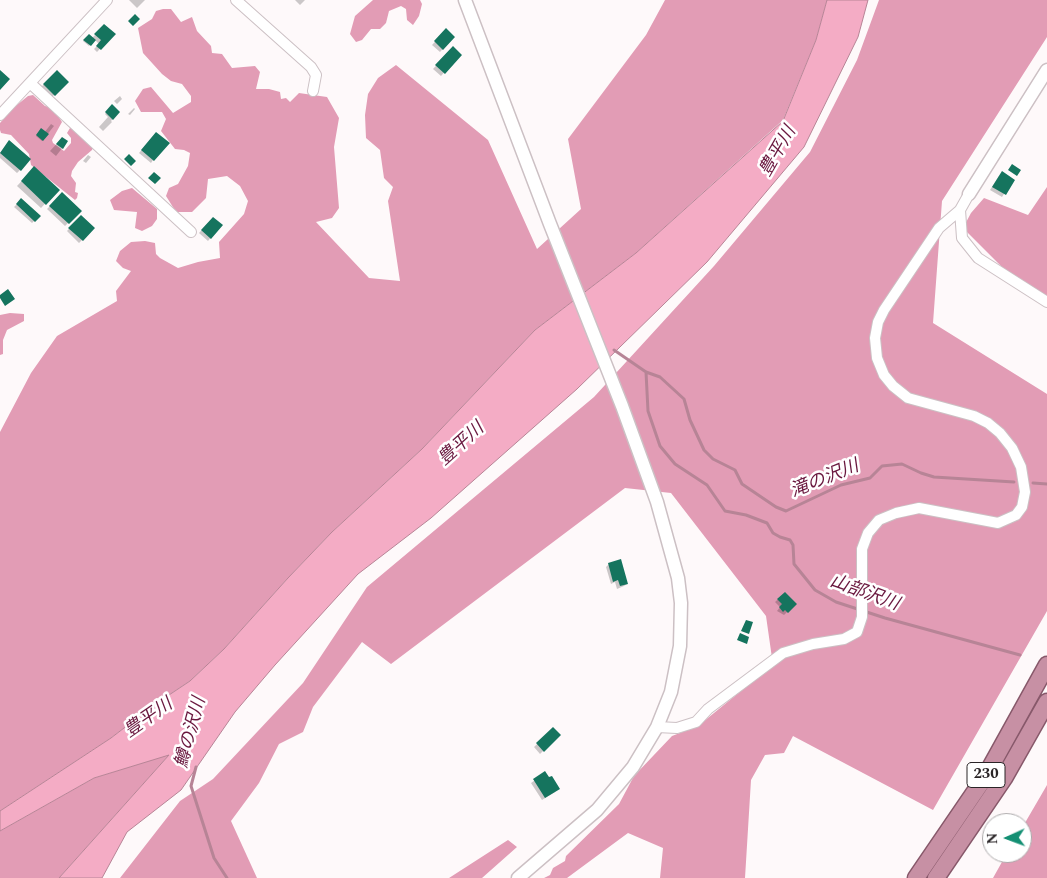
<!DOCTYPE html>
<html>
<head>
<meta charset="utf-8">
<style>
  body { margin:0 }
  #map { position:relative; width:1047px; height:878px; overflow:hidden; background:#fef9fa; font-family:Spectral,serif }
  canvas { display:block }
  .north { position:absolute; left:982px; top:813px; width:50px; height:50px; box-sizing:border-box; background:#fff; border:1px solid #aaa8a9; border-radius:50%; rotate:268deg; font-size:14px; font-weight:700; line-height:20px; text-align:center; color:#2a2527 }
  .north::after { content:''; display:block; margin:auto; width:18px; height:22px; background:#138f73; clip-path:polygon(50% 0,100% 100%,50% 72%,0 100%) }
</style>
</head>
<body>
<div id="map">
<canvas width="1047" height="878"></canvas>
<div class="north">N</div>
</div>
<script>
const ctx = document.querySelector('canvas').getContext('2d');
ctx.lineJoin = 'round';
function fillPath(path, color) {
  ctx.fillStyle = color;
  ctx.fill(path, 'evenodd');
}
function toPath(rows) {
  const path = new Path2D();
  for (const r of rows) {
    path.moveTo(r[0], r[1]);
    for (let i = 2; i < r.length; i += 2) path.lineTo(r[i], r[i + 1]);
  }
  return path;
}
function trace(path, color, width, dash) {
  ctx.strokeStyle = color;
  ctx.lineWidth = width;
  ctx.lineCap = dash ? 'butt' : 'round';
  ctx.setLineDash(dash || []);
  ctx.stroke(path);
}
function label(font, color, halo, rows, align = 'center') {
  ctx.font = font + ' Spectral,"Noto Sans JP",serif';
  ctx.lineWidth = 5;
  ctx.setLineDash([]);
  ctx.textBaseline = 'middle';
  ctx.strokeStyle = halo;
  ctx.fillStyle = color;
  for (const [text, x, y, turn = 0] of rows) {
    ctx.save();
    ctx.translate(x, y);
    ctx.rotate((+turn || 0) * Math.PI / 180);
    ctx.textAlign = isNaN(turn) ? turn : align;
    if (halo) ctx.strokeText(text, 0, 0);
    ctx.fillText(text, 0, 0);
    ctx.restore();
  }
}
const forest = toPath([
  [373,0,420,0,422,4,419,16,413,25,407,20,406,9,401,6,389,11,386,23,380,29,371,29,362,40,356,42,350,34,355,16],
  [665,0,827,0,816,40,783,120,636,253,535,330,422,449,332,532,288,578,224,649,190,681,154,705,111,738,0,811,0,432,31,373,57,336,117,301,116,291,131,271,123,268,116,261,120,251,131,242,145,241,155,243,156,254,160,258,178,268,198,262,220,258,219,242,244,214,248,201,240,186,227,176,208,179,206,198,192,212,176,212,166,196,169,188,178,184,188,166,190,153,184,150,175,149,161,131,166,119,162,112,141,112,135,101,143,89,151,87,173,113,191,102,191,96,182,84,171,81,162,74,143,53,138,28,152,19,156,11,163,9,171,9,181,22,192,17,197,31,211,46,212,53,222,54,232,68,255,66,260,72,256,89,269,89,280,92,281,99,286,98,290,102,299,93,327,97,339,118,334,147,339,208,332,218,316,222,369,278,400,281,388,201,393,187,384,178,380,150,366,138,365,115,368,94,378,78,396,65,488,140,537,249,581,209,568,139,646,35],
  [879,0,1047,0,1047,37,942,201,933,323,1047,394,1047,611,933,810,793,736,784,753,765,755,751,780,745,878,660,878,663,848,628,833,567,878,544,878,550,875,553,868,565,861,566,856,619,804,634,776,672,736,698,726,773,665,766,616,671,493,625,488,391,664,362,642,313,707,303,732,279,744,259,783,231,821,257,878,120,878,180,801,213,779,303,683,367,587,594,397,714,266,810,152,857,60],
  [33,95,45,106,53,108,62,122,52,140,53,143,64,151,71,143,71,138,67,133,70,128,73,127,93,147,92,150,78,162,72,171,71,176,76,183,75,192,78,193,77,198,75,200,31,165,29,154,11,135,1,133,0,130,0,123,12,109,28,96],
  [1047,187,1047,302,1018,283,963,228,971,213,984,198,1028,215],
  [132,188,157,209,157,219,152,226,142,231,135,228,137,212,114,210,110,200,122,191],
  [10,313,24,314,24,321,7,330,3,340,3,354,0,355,0,315],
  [170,754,59,878,0,878,0,831,94,778],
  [1047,785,1047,878,993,878,1007,853,1022,853,1022,828],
  [508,840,517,847,482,878,449,878]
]);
const water = toPath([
  [827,0,868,0,858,37,804,147,707,262,577,389,431,518,358,574,275,665,235,712,181,790,127,832,102,878,59,878,169,755,94,778,0,831,0,811,111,738,154,705,190,681,224,649,288,578,332,532,422,449,535,330,636,253,783,121,816,40,827,0]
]);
const shadow = toPath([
  [129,0,145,0,137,8],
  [295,0,305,0,300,5],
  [104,26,114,34,97,52,94,49,99,44,95,40,89,46,83,41,89,35,92,38],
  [446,30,454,37,440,52,432,45],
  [453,48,460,55,441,76,433,69],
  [57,72,67,82,51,98,41,87],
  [120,96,122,99,117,104,114,101],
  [112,106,119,112,111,121,112,122,103,131,99,127,108,117,105,114],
  [134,108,135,109,130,115,128,114],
  [51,124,54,126,42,141,36,136,41,130,44,133],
  [154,136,153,160,151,163,139,153],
  [62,138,67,142,56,156,50,151],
  [9,142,20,170,17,173,0,158,0,153],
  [88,155,91,157,86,163,83,161],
  [34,168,58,190,41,208,17,186],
  [999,176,1013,180,1002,197,990,190],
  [62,194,80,211,65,226,47,209],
  [21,200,39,216,32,223,14,207],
  [81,216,94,228,79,243,67,231],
  [213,218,221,225,208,241,199,233],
  [609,564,627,584,624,586,617,589,615,582,611,584,606,567],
  [785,593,795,604,784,615,777,611,780,607,775,602],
  [553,729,559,735,540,754,534,747],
  [545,773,555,792,542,800,531,783]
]);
const stream = toPath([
  [614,350,646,372,660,377,684,399,690,420,704,450,713,459,735,470,742,484,776,507,786,511,841,485,870,478,882,466,902,464,921,473,934,477,1014,482],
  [646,372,648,411,660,446,675,464,707,485,725,511,746,515,767,523,773,533,780,537,790,540,793,545,794,564,815,590,836,602,885,618,1020,655],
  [1033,483,1047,484],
  [196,767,191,786,214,858,227,878]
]);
const building = toPath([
  [135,14,140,19,133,26,128,21],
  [104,24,116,34,101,50,96,46,101,40,94,34],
  [446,28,455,37,443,50,434,41],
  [89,34,96,40,91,46,83,40],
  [453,46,462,55,445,74,435,65],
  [0,70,10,79,0,90],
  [57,70,69,82,55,96,43,84],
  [112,104,120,112,113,120,105,112],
  [41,128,49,134,43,141,36,135],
  [156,132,170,143,154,161,141,150],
  [62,137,68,141,63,149,56,144],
  [9,140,31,159,21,171,0,153],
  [129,154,136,161,131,166,124,159],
  [1012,164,1021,170,1017,176,1008,170],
  [34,166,60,190,46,205,21,181],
  [1002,171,1015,180,1006,195,992,187],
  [154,172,161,178,155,184,148,178],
  [62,192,82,211,69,224,49,206],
  [21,198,41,216,35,222,16,204],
  [81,215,95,228,83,241,68,228],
  [213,217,223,225,211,239,201,230],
  [8,289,15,299,5,306,0,298,0,295],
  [621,559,628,584,620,586,618,580,613,582,608,563],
  [785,592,797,604,788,613,785,610,783,612,779,607,782,604,777,599],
  [746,620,753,622,749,634,741,631],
  [740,633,749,637,747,644,737,640],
  [553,727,561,735,544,752,536,743],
  [545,771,549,777,552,776,560,789,545,798,533,779]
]);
const minor = toPath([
  [236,0,311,67,316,75,313,91],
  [30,83,191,232],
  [0,115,107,0],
  [969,194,960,210,962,238,978,258,1047,302],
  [657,727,677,728,696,722,708,709,783,653,813,644,844,639,857,632,862,617,862,549,868,533,879,520,896,513,919,508,998,523,1016,515,1022,507,1025,492,1021,467,1012,448,1000,433,988,423,974,416,908,398,893,386,884,375,877,358,875,338,878,322,884,310,939,228,960,210]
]);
const tertiary = toPath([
  [465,0,550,224,622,406,657,502,678,578,681,603,680,646,671,692,657,727,633,767,597,810,518,878],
  [969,194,1047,70]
]);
const trunk = toPath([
  [916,878,985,777,1047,665],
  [936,878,1004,778,1047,702]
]);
const shields = [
  [986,775,38]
];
const shieldNames = [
  ["230",986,775]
];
const waterNames = [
  ["豊平川",779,152,-60],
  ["豊平川",462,445,-42],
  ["滝の沢川",825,480,-22],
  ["山部沢川",864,594,20],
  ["豊平川",149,719,-35],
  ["鱒の沢川",192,733,-75]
];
fillPath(forest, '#e29cb5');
fillPath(water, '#f4acc5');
trace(water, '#b78496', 1);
fillPath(shadow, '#0003');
trace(stream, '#b78496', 3);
fillPath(building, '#15745e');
trace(minor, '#ccc0c4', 12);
trace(tertiary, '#ccc0c4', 15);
trace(trunk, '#87586a', 19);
trace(minor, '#fff', 10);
trace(tertiary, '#fff', 12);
trace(trunk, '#c790a4', 16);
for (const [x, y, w] of shields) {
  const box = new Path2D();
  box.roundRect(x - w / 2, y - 12.5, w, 25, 4);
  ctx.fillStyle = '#fff';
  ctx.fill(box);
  trace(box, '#2a2527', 1);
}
label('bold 15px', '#2a2527', null, shieldNames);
label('italic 18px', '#6a183f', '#fff', waterNames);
</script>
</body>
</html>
